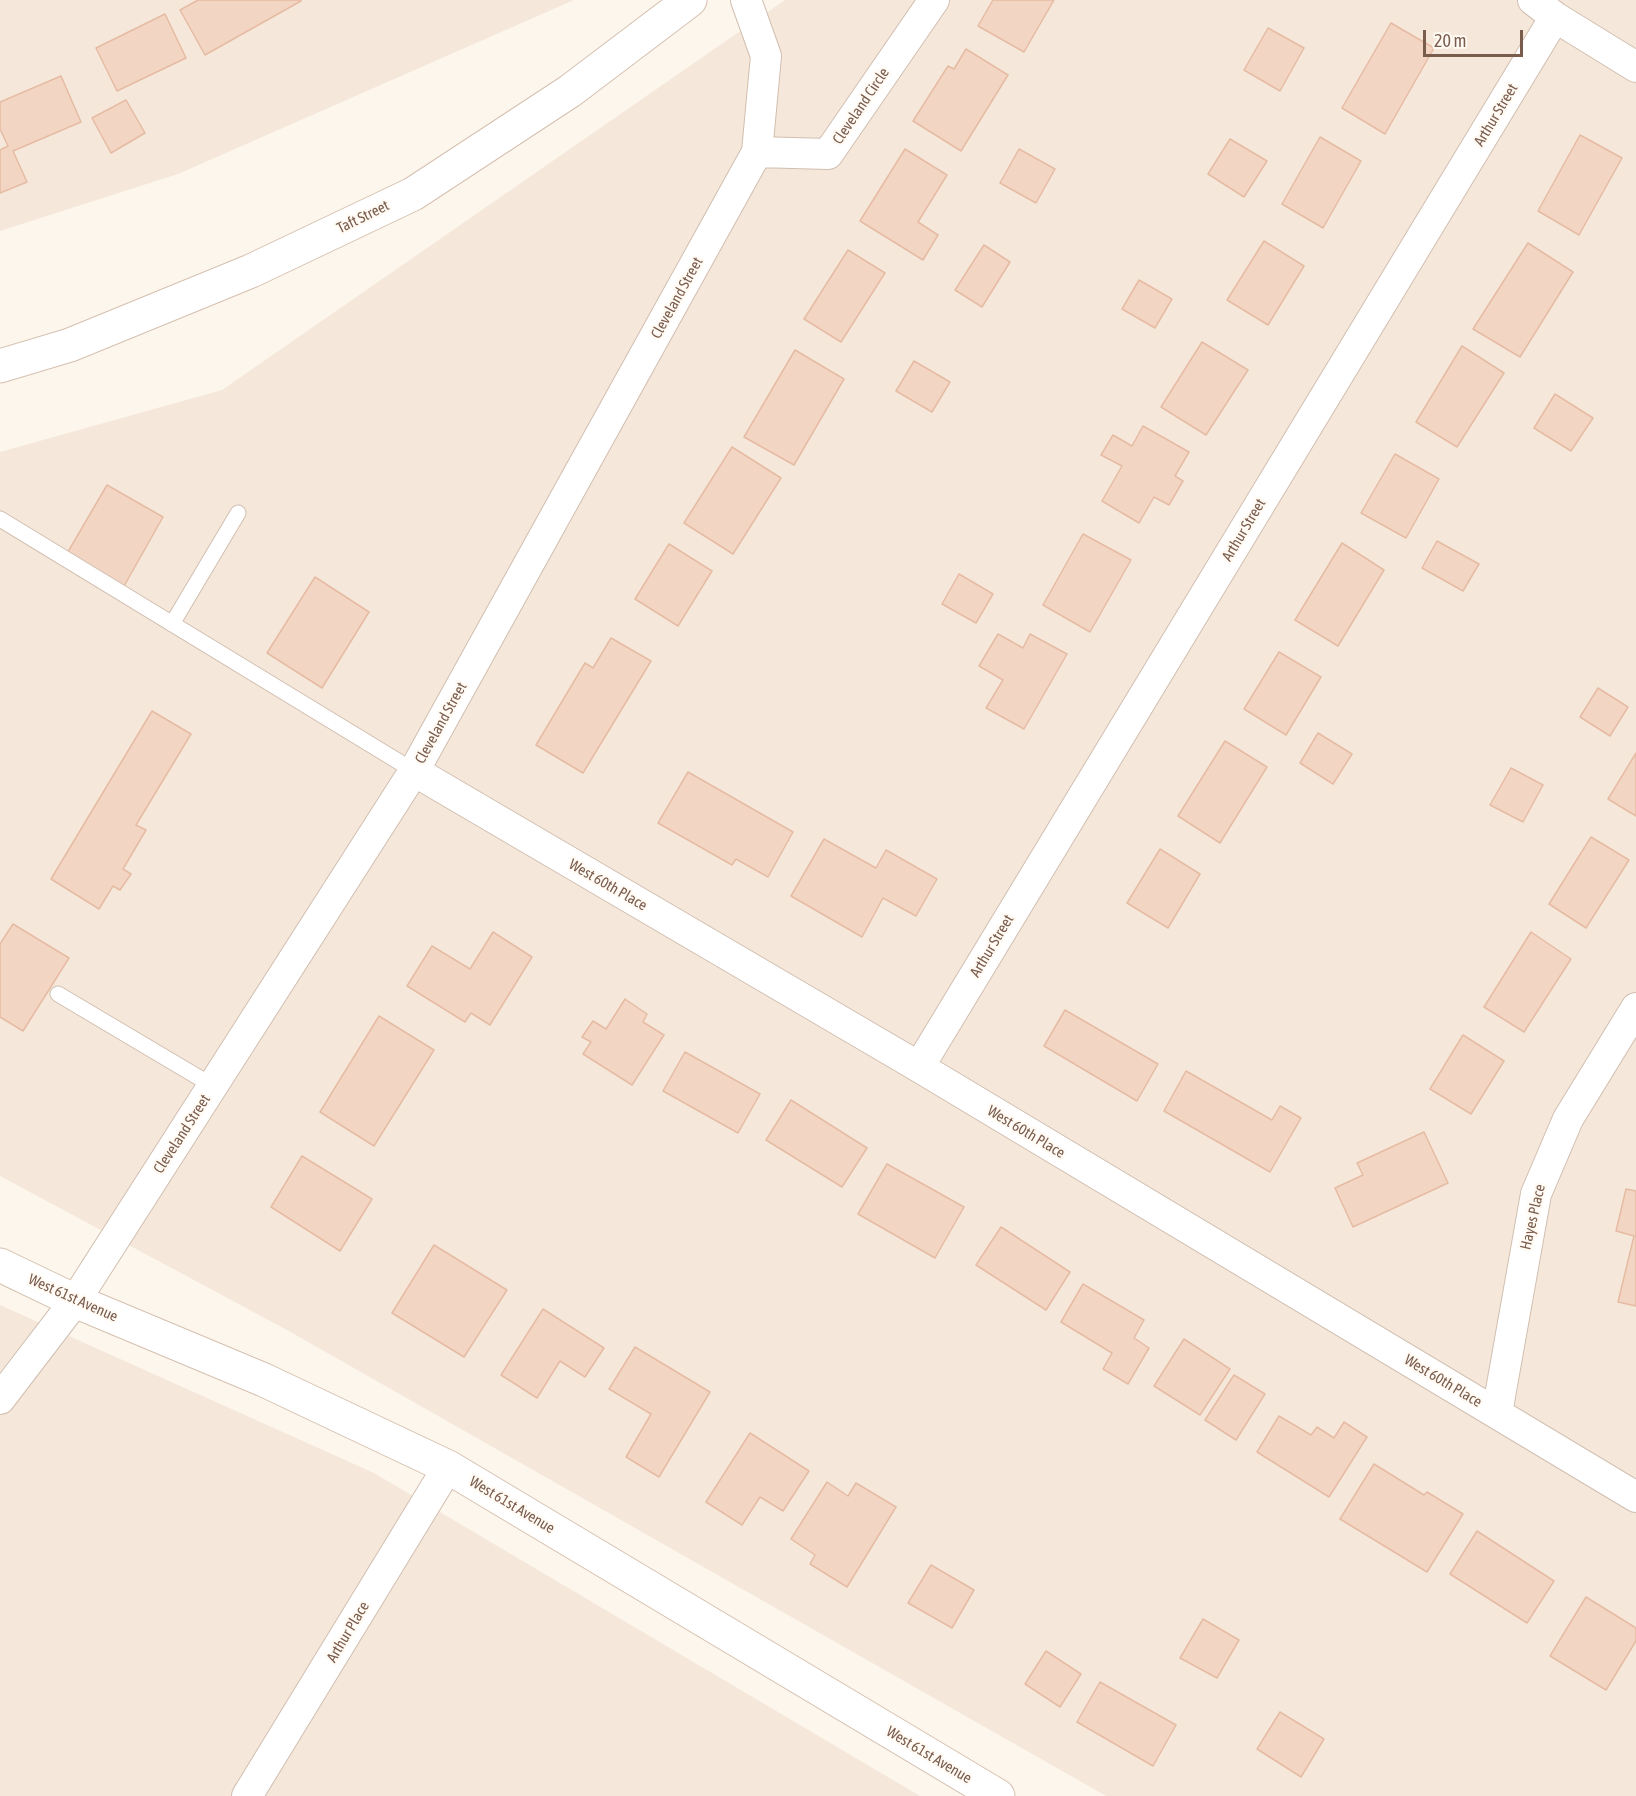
<!DOCTYPE html>
<html>
<head>
<meta charset="utf-8">
<style>
  body { margin:0 }
  #map { position:relative; width:1636px; height:1796px; overflow:hidden; background:#fdf6ec; font-family:"Asap Condensed",sans-serif }
  canvas { display:block }
  .scale { position:absolute; left:1423px; top:30px; width:100px; height:27px; box-sizing:border-box; border:3px solid #7a5c4d; border-top:0; padding-left:8px; font-size:18px; line-height:21px; white-space:nowrap; color:#7a5c4d; -webkit-text-stroke:4px #fffaf3; paint-order:stroke }
</style>
</head>
<body>
<div id="map">
<canvas width="1636" height="1796"></canvas>
<div class="scale">20 m</div>
</div>
<script>
const ctx = document.querySelector('canvas').getContext('2d');
ctx.lineJoin = 'round';
function fillPath(path, color) {
  ctx.fillStyle = color;
  ctx.fill(path, 'evenodd');
}
function toPath(rows) {
  const path = new Path2D();
  for (const r of rows) {
    path.moveTo(r[0], r[1]);
    for (let i = 2; i < r.length; i += 2) path.lineTo(r[i], r[i + 1]);
  }
  return path;
}
function trace(path, color, width, dash) {
  ctx.strokeStyle = color;
  ctx.lineWidth = width;
  ctx.lineCap = dash ? 'butt' : 'round';
  ctx.setLineDash(dash || []);
  ctx.stroke(path);
}
function label(font, color, halo, rows, align = 'center') {
  ctx.font = font + ' "Asap Condensed",sans-serif';
  ctx.lineWidth = 4.5;
  ctx.setLineDash([]);
  ctx.textBaseline = 'middle';
  ctx.strokeStyle = halo;
  ctx.fillStyle = color;
  for (const [text, x, y, turn = 0] of rows) {
    ctx.save();
    ctx.translate(x, y);
    ctx.rotate((+turn || 0) * Math.PI / 180);
    ctx.textAlign = isNaN(turn) ? turn : align;
    if (halo) ctx.strokeText(text, 0, 0);
    ctx.fillText(text, 0, 0);
    ctx.restore();
  }
}
const residential = toPath([
  [0,0,574,0,178,174,0,231],
  [785,0,1636,0,1636,1796,1106,1796,287,1330,0,1176,0,452,222,390],
  [0,1305,374,1473,920,1796,0,1796]
]);
const building = toPath([
  [198,0,301,0,301,1,205,55,180,10,198,0],
  [993,0,1054,0,1024,52,978,26,993,0],
  [165,14,186,58,117,91,96,48,165,14],
  [1391,23,1434,48,1385,134,1342,108,1391,23],
  [1268,28,1304,48,1280,91,1244,70,1268,28],
  [966,49,1008,75,961,151,913,121,948,66,954,69,966,49],
  [61,76,81,122,13,151,27,182,0,193,0,150,8,146,0,129,0,102,61,76],
  [126,100,145,133,111,153,92,118,126,100],
  [1580,135,1622,158,1579,235,1538,211,1580,135],
  [1320,137,1361,161,1323,228,1282,204,1320,137],
  [1230,139,1267,161,1244,197,1208,174,1230,139],
  [905,149,947,175,918,222,938,235,923,260,860,221,905,149],
  [1019,149,1055,169,1036,203,1000,183,1019,149],
  [1264,241,1304,266,1268,325,1227,300,1264,241],
  [1528,243,1573,272,1520,357,1473,329,1528,243],
  [984,245,1010,262,982,307,955,290,984,245],
  [848,250,885,273,841,342,804,319,848,250],
  [1139,280,1172,299,1155,328,1122,309,1139,280],
  [1202,342,1248,370,1206,435,1161,407,1202,342],
  [1462,346,1504,373,1457,447,1416,422,1462,346],
  [795,350,844,379,794,465,744,437,795,350],
  [914,361,950,382,932,412,896,391,914,361],
  [1555,394,1593,418,1571,451,1534,428,1555,394],
  [1143,426,1189,452,1175,476,1183,481,1169,505,1154,497,1139,523,1102,501,1122,466,1101,455,1113,435,1132,446,1143,426],
  [732,447,781,478,733,554,684,523,732,447],
  [1395,454,1439,479,1406,538,1361,513,1395,454],
  [107,485,163,517,119,595,62,562,107,485],
  [1083,534,1131,560,1090,632,1043,605,1083,534],
  [1437,541,1479,564,1463,591,1422,568,1437,541],
  [1342,543,1384,570,1338,646,1295,620,1342,543],
  [669,544,712,571,678,626,635,599,669,544],
  [959,574,993,594,976,623,942,604,959,574],
  [315,577,369,612,322,688,267,653,315,577],
  [998,634,1023,648,1030,634,1067,654,1024,729,986,708,1003,680,979,666,998,634],
  [611,638,651,661,583,773,536,745,585,663,593,668,611,638],
  [1279,652,1321,677,1286,735,1244,709,1279,652],
  [1598,688,1628,707,1610,736,1580,717,1598,688],
  [152,711,191,734,136,825,146,830,123,869,131,874,120,890,113,886,99,909,51,879,152,711],
  [1318,733,1352,754,1333,784,1300,763,1318,733],
  [1225,741,1267,767,1220,843,1178,816,1225,741],
  [1636,753,1636,816,1608,799,1636,753],
  [1511,768,1543,785,1523,822,1490,805,1511,768],
  [688,772,793,832,768,877,736,859,732,865,658,823,688,772],
  [1591,837,1629,860,1586,928,1549,904,1591,837],
  [824,839,876,868,886,850,937,879,916,916,883,898,862,937,791,896,824,839],
  [1160,849,1200,874,1168,928,1127,903,1160,849],
  [13,924,69,958,23,1031,0,1017,0,944,13,924],
  [493,932,532,957,490,1025,471,1013,465,1022,407,986,432,946,470,969,493,932],
  [1531,932,1571,959,1524,1032,1484,1007,1531,932],
  [625,999,647,1014,643,1022,664,1035,632,1085,583,1054,591,1042,582,1037,593,1021,606,1029,625,999],
  [1065,1010,1158,1064,1137,1101,1044,1046,1065,1010],
  [379,1016,434,1050,374,1146,320,1112,379,1016],
  [1463,1035,1504,1061,1471,1114,1430,1089,1463,1035],
  [685,1052,760,1094,738,1133,663,1091,685,1052],
  [1186,1071,1272,1120,1280,1106,1301,1118,1270,1172,1164,1111,1186,1071],
  [791,1100,867,1148,842,1187,766,1140,791,1100],
  [1424,1132,1448,1183,1353,1227,1335,1188,1363,1175,1357,1163,1424,1132],
  [302,1156,372,1199,340,1251,271,1207,302,1156],
  [887,1164,964,1207,935,1258,858,1214,887,1164],
  [1626,1189,1636,1191,1636,1306,1618,1302,1634,1236,1616,1231,1626,1189],
  [1001,1227,1070,1272,1046,1310,976,1265,1001,1227],
  [434,1245,507,1290,464,1357,392,1313,434,1245],
  [1083,1284,1144,1320,1134,1338,1149,1348,1128,1384,1103,1369,1112,1353,1061,1322,1083,1284],
  [543,1309,604,1348,585,1377,560,1361,537,1398,501,1375,543,1309],
  [1184,1339,1230,1369,1200,1415,1154,1386,1184,1339],
  [635,1347,710,1392,659,1477,626,1457,651,1414,609,1389,635,1347],
  [1234,1375,1265,1394,1236,1440,1205,1420,1234,1375],
  [1279,1416,1311,1435,1317,1427,1334,1438,1344,1422,1367,1437,1329,1497,1257,1452,1279,1416],
  [750,1433,809,1471,783,1511,760,1497,742,1525,706,1502,750,1433],
  [1374,1464,1424,1495,1427,1492,1463,1514,1427,1572,1340,1519,1374,1464],
  [827,1482,848,1496,856,1483,896,1507,847,1587,810,1564,815,1555,791,1539,827,1482],
  [1477,1531,1554,1581,1527,1623,1450,1574,1477,1531],
  [931,1565,974,1590,952,1628,908,1603,931,1565],
  [1586,1597,1636,1628,1636,1641,1606,1690,1550,1656,1586,1597],
  [1203,1619,1239,1640,1217,1678,1180,1658,1203,1619],
  [1046,1651,1081,1674,1060,1707,1025,1684,1046,1651],
  [1100,1682,1176,1725,1153,1766,1077,1722,1100,1682],
  [1280,1712,1324,1739,1301,1777,1257,1749,1280,1712]
]);
const service = toPath([
  [0,519,414,771],
  [172,624,238,513],
  [58,994,213,1086]
]);
const minor = toPath([
  [1533,0,1555,17,1636,67],
  [757,152,828,154,934,0],
  [414,771,919,1067,1636,1497],
  [919,1067,1555,17],
  [0,1399,75,1301,414,771,757,152,766,56,746,0],
  [1497,1413,1536,1194,1568,1119,1636,1008],
  [247,1796,448,1467]
]);
const secondary = toPath([
  [0,366,70,345,251,271,413,194,570,91,690,0],
  [0,1265,75,1301,264,1380,448,1467,998,1796]
]);
const streetNames = [
  ["Cleveland Circle",861,106,-56],
  ["Arthur Street",1496,115,-59],
  ["Taft Street",363,217,-26],
  ["Cleveland Street",677,298,-61],
  ["Arthur Street",1244,530,-59],
  ["Cleveland Street",441,723,-61],
  ["West 60th Place",608,885,30],
  ["Arthur Street",992,946,-59],
  ["West 60th Place",1026,1132,31],
  ["Cleveland Street",182,1134,-57],
  ["Hayes Place",1533,1217,-77],
  ["West 61st Avenue",73,1298,24],
  ["West 60th Place",1443,1381,31],
  ["West 61st Avenue",512,1505,31],
  ["Arthur Place",348,1632,-59],
  ["West 61st Avenue",929,1755,31]
];
fillPath(residential, '#f5e8da');
fillPath(building, '#f3d5c3');
trace(building, '#e6bba3', 1.5);
trace(service, '#d1beb0', 17);
trace(minor, '#d1beb0', 32);
trace(secondary, '#d6c0b0', 35);
trace(service, '#fff', 15);
trace(minor, '#fff', 30);
trace(secondary, '#fff', 33);
label('15px', '#7a5c4d', '#fffaf3', streetNames);
</script>
</body>
</html>
